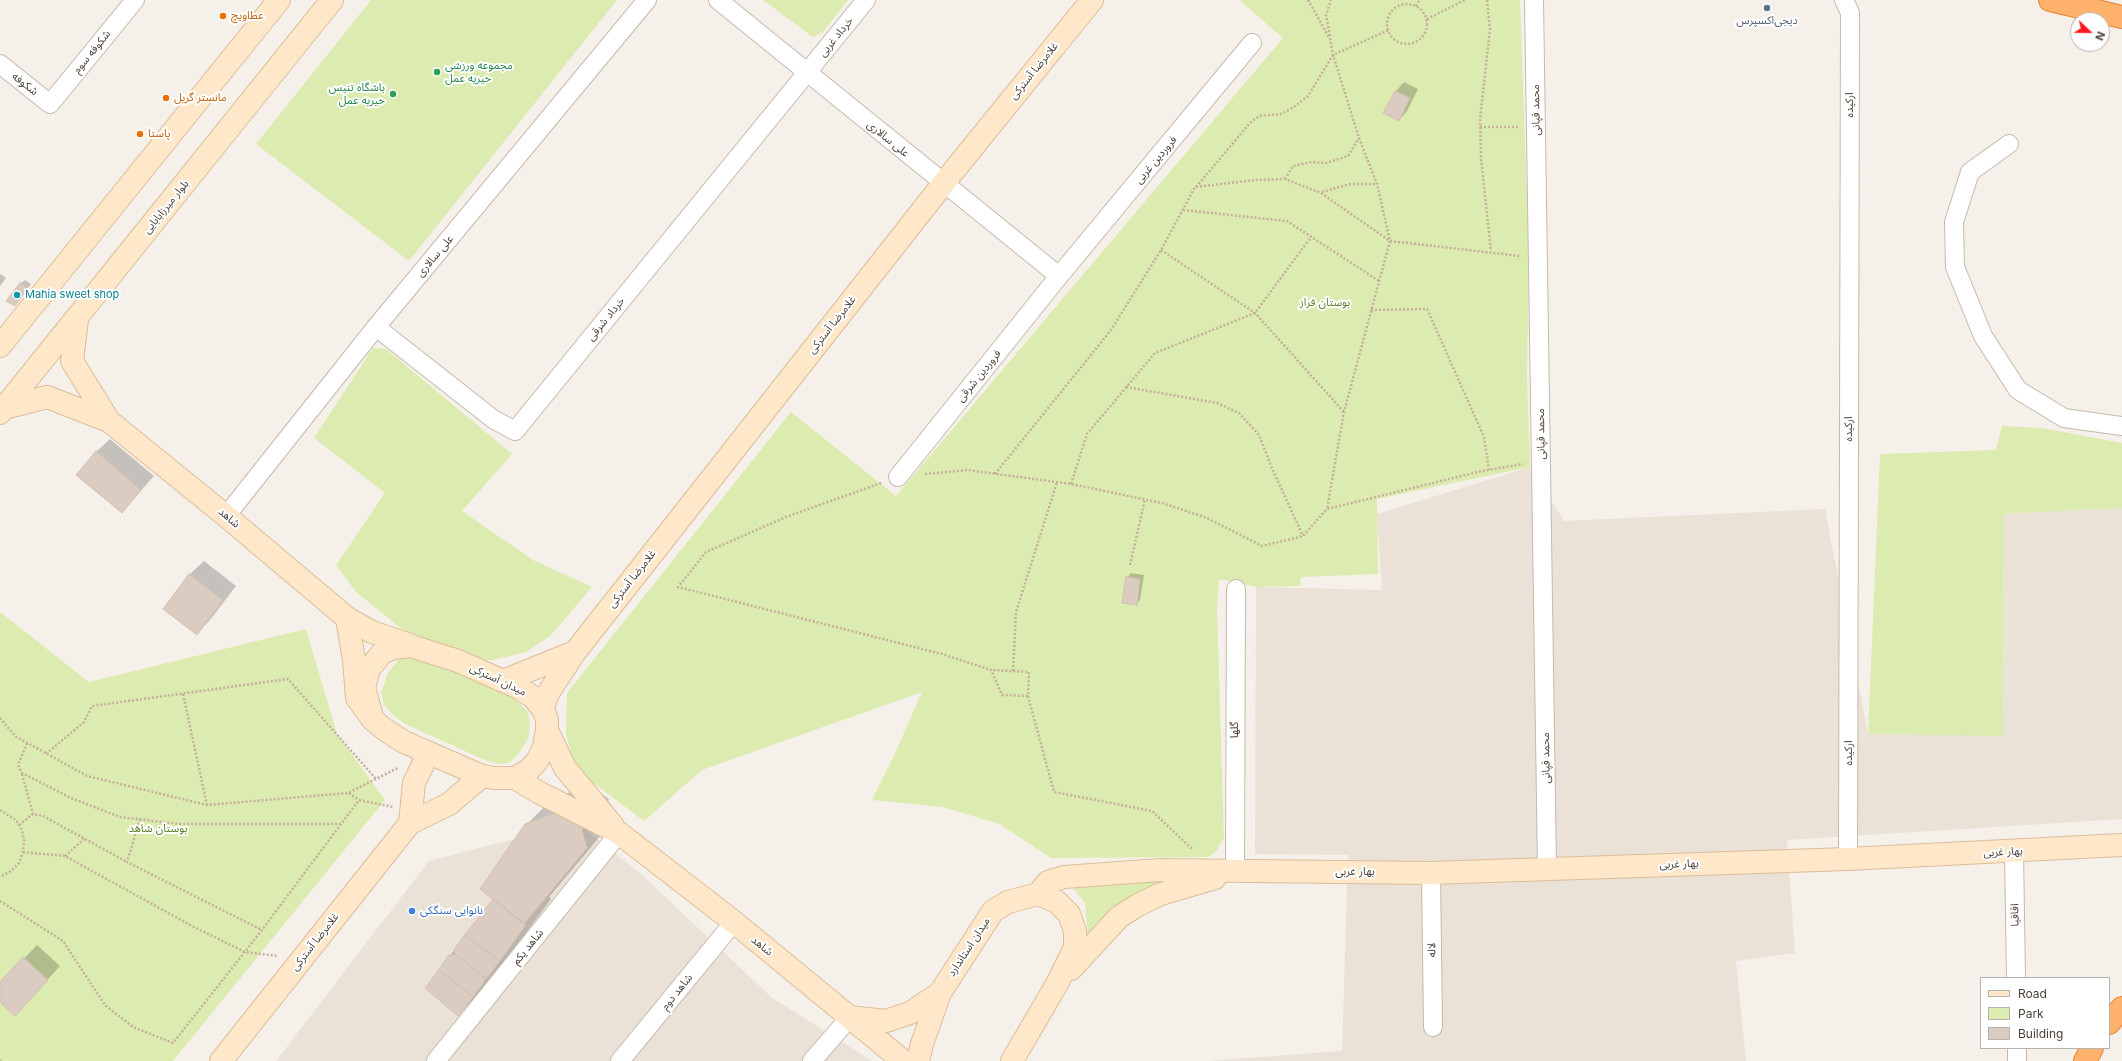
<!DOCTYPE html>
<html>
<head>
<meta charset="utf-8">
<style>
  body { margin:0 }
  #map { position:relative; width:2122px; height:1061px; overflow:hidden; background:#f6f0ea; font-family:Inter,sans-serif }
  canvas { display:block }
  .legend { position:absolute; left:1980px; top:977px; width:130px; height:72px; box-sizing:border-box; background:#fff; border:1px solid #b7b2af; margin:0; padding:5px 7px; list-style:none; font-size:12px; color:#4a3f37 }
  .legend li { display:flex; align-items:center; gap:8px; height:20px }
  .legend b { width:20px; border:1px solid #b7b2af }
  .north { position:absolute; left:2070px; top:12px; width:40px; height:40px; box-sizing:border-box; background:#fff; border:1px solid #b7b2af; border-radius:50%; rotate:112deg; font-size:11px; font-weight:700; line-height:16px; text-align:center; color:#4a3f37 }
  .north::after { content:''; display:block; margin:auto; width:14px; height:18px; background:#ff1720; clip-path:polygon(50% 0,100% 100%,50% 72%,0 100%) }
</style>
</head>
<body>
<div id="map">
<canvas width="2122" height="1061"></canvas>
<ul class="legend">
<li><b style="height:5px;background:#ffe8ca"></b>Road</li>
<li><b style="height:11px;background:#dcecb0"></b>Park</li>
<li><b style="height:11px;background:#dbccc1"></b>Building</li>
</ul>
<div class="north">N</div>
</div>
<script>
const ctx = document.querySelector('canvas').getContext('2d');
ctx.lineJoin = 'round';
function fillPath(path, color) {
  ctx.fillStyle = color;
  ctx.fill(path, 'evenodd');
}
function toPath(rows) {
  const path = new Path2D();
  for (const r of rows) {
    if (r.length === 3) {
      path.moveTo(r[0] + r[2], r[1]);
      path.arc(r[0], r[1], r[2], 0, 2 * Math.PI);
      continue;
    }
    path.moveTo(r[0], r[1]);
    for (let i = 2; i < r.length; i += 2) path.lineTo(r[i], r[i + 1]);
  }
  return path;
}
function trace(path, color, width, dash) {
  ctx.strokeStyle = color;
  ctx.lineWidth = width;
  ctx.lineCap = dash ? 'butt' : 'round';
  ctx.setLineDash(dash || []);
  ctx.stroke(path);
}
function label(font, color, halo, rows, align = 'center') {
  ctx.font = font + ' Inter,"Noto Sans Arabic",sans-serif';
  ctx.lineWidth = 4;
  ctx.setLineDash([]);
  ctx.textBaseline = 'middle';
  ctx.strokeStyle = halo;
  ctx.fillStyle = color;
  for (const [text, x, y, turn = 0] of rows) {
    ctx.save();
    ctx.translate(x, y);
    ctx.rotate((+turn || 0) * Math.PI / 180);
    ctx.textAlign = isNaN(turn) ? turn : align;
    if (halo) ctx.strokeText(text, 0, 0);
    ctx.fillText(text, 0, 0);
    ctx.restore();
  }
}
const residential = toPath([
  [1530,467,1564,521,1825,509,1868,734,2003,735,2004,514,2122,508,2122,819,1787,840,1795,953,1736,961,1746,1061,1207,1061,1342,1051,1348,855,1255,854,1256,587,1382,590,1377,514],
  [577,823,640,873,771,997,872,1061,276,1061,429,861]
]);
const green = toPath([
  [371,0,617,0,409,261,256,144],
  [763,0,848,0,823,32,813,37],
  [1239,0,1520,0,1529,257,1527,374,1530,467,1377,499,1378,574,1301,577,1300,586,1256,587,1219,579,1217,609,1224,838,1217,850,1209,857,1051,858,999,824,943,807,872,800,897,749,922,692,702,770,644,821,577,771,566,735,567,693,791,412,896,496,1283,38],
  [373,348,386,349,512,454,462,511,533,560,592,587,551,635,526,652,493,660,474,661,409,635,356,592,336,565,385,493,314,438],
  [2002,426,2042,428,2122,443,2122,508,2004,514,2003,736,1868,734,1880,454,1996,450],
  [0,612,89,682,306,629,337,734,385,800,173,1061,0,1061],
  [415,657,432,661,516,700,528,712,530,726,528,739,518,755,509,763,499,764,487,761,405,724,393,715,384,705,381,693,388,673,399,659],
  [1196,875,1088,936,1085,903,1068,882]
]);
const shadow = toPath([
  [1404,82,1418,89,1407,111,1399,120,1385,113,1396,91],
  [0,274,6,278,0,286],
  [25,280,31,284,15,305,20,284],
  [110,439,154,476,122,512,96,452],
  [204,561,236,586,210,620,197,633,164,608,190,574],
  [1131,573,1144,575,1140,600,1136,604,1127,578],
  [589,785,609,799,607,804,612,822,549,897,551,899,484,989,458,1014,449,957,494,899,526,825,552,799],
  [37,945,60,966,28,1001,0,1001,0,984]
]);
const building = toPath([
  [1395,91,1410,98,1399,121,1383,113,1395,91],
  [20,283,28,288,15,306,6,301,20,283],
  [96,451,141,490,122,513,76,475,96,451],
  [189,574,223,600,197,635,163,609,189,574],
  [1126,577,1140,579,1137,605,1122,603,1126,577],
  [563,810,584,825,582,830,587,848,524,924,480,889,525,824,563,810],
  [493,899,526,925,500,961,465,935,493,899],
  [465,935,500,961,486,979,455,954,454,950,465,935],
  [455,954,486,979,473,997,439,970,448,956,455,954],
  [23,957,48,980,15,1016,0,1002,0,982,23,957],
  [439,970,473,997,458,1016,425,988,439,970]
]);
const path = toPath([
  [1308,0,1330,39,1333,55,1359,138,1377,184,1390,241,1344,412,1327,509],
  [1487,0,1490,29,1480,119,1481,158,1491,251],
  [1407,24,20],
  [1416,6,1420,0],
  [1427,19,1465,0],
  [1330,36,1326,15,1331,0],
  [1480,127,1518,127],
  [1285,179,1293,166,1312,162,1326,163,1348,156,1359,138],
  [1196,187,1250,123,1259,116,1281,114,1294,107,1308,96,1333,55,1389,30],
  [1322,192,1350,184,1377,184],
  [1183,210,1287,221,1379,281],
  [1161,250,1255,313,1344,412],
  [1371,310,1427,309,1484,437,1489,470],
  [1126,387,1217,403,1239,413,1259,435,1271,466,1303,536],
  [925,474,968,470,1071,484,1162,503,1207,518,1262,546,1303,536,1327,509,1482,471,1523,464],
  [995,474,1111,330,1161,250,1195,187,1255,180,1285,179,1321,193,1390,241,1520,256],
  [881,483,786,517,706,552,678,587,942,654,991,670,1002,695,1028,696,1029,672,991,670],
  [1071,484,1087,434,1155,353,1255,313,1311,237],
  [1130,565,1145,499],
  [1013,671,1016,612,1057,482],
  [183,694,207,805],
  [1028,696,1054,792,1152,811,1193,850],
  [0,718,15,736,87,776,207,805,348,793,398,768],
  [27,743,18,765,22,773,71,798,120,817,179,824,341,824],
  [46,754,84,722,92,706,288,679,376,779],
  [22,774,33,814],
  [349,793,359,800],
  [0,810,16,820,22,830,24,841,23,852,19,863,11,871,0,877],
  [140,819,127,862,262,930],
  [19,825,33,814,43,816,127,862],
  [23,852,65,856,192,926,245,952,278,956],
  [65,856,84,839],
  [0,901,63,941,105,1005,133,1027,173,1043,262,930,359,800,393,807],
  [0,1060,1,1061]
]);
const street = toPath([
  [718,0,1059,276],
  [1534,0,1547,868],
  [1844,0,1850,13,1848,859],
  [0,64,50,104,135,0],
  [2009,144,1970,172,1954,222,1955,267,1983,336,2018,390,2064,418,2122,426],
  [376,327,493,419,515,431,866,0],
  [898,477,1059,276,1252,43],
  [226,516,376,327,647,0],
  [2014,851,2016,978],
  [1235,872,1236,589],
  [1431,873,1433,1027],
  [2017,1048,2017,1061],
  [436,1061,619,833],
  [620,1061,734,922],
  [812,1061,850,1017]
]);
const secondary = toPath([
  [77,319,72,361,109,421],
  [0,346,279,0],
  [4,408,47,397,109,421,226,516,347,618,372,632,410,645],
  [0,413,332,0],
  [347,618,354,660,357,698,373,720,384,729,404,742,482,776,494,778,515,778,529,770,537,761,544,747,547,730,547,720,543,709,533,697,519,688,458,661,411,646,393,648,382,653,369,669,364,688,373,720],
  [503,681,575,652],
  [543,709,547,695,575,652,943,184,1092,0],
  [547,730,565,768,613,826],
  [515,778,540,793,619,833,734,922,903,1061],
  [410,823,414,783,428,754],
  [1038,894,1048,882,1064,877,1160,870,1431,873,1848,859,2122,845],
  [1071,969,1119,917,1138,905,1161,894,1215,878],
  [850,1017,886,1021,910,1013,940,993],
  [221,1061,410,823,449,804,482,776],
  [918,1061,922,1044,940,993,993,911,1008,902,1038,894,1057,902,1069,914,1075,931,1075,947,1058,982,1012,1061]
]);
const highway = toPath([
  [2050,0,2122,17],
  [2109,1023,2122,1008],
  [2085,1061,2092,1048]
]);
const markers = [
  [1767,8,4,"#5c6f8a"],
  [223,16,4,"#e8710a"],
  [437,72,4,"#2e9e5b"],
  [393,94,4,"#2e9e5b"],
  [166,98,4,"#e8710a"],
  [140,134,4,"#e8710a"],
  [17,295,4,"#0f9aa8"],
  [412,911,4,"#3f7fe0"]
];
const foodNames = [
  ["عطاویچ",231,16],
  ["مانستر گریل",174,98],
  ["پاستا",148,134]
];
const serviceNames = [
  ["دیجی‌اکسپرس",1767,21]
];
const streetNames = [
  ["خرداد غربی",836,37,-51],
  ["شکوفه سوم",92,52,-51],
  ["غلامرضا آسترکی",1034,71,-51],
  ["شکوفه",25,84,38],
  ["ارکیده",1850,105,-90],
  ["محمد قپانی",1536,110,-91],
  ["علی سالاری",888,139,39],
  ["فروردین غربی",1156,160,-50],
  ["بلوار میرزابابایی",166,207,-51],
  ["علی سالاری",435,256,-50],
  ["خرداد شرقی",606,319,-51],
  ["غلامرضا آسترکی",832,325,-52],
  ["فروردین شرقی",979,376,-51],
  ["ارکیده",1849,429,-90],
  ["محمد قپانی",1541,434,-91],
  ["شاهد",229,518,40],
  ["غلامرضا آسترکی",632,579,-52],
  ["میدان آسترکی",498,680,25],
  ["گلها",1235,730,-90],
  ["ارکیده",1849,753,-90],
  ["محمد قپانی",1546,758,-91],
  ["بهار غربی",2003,852,-3],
  ["بهار غربی",1679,864,-2],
  ["بهار غربی",1355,872],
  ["اقاقیا",2015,915,-91],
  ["غلامرضا آسترکی",315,942,-52],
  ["شاهد",762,946,39],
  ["شاهد یکم",528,947,-51],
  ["میدان استاندارد",969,947,-57],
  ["لاله",1432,950,-91],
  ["شاهد دوم",677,992,-51]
];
const leisureNames = [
  ["مجموعه ورزشی",445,66],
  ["خیریه عمل",445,79],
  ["باشگاه تنیس",385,88,"right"],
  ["خیریه عمل",385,101,"right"]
];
const cultureNames = [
  ["Mahia sweet shop",25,295]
];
const parkNames = [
  ["بوستان فراز",1325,303],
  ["بوستان شاهد",158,829]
];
const shopNames = [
  ["نانوایی سنگکی",420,911]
];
fillPath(residential, '#eae1d7');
fillPath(green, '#dcecb0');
fillPath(shadow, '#0003');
fillPath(building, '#dbccc1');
trace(building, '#d4bfb1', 1);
trace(street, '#c5b9ae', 20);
trace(secondary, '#dcbd99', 24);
trace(highway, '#e88231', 24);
trace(path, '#c5ae9b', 2.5, [2, 2]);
trace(street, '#fff', 18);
trace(secondary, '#ffe8ca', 22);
trace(highway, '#ffb26b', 22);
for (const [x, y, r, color] of markers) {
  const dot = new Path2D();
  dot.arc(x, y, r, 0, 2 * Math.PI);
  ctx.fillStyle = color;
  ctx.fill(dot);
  trace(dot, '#fff', 1.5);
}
label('11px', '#c56008', '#fff', foodNames, 'left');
label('11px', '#4e5e75', '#fff', serviceNames);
label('11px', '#4a3f37', '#fff', streetNames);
label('11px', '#27864d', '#fff', leisureNames, 'left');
label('11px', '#0d838f', '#fff', cultureNames, 'left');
label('11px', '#598125', '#fff', parkNames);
label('11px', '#366cbe', '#fff', shopNames, 'left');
</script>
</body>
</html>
